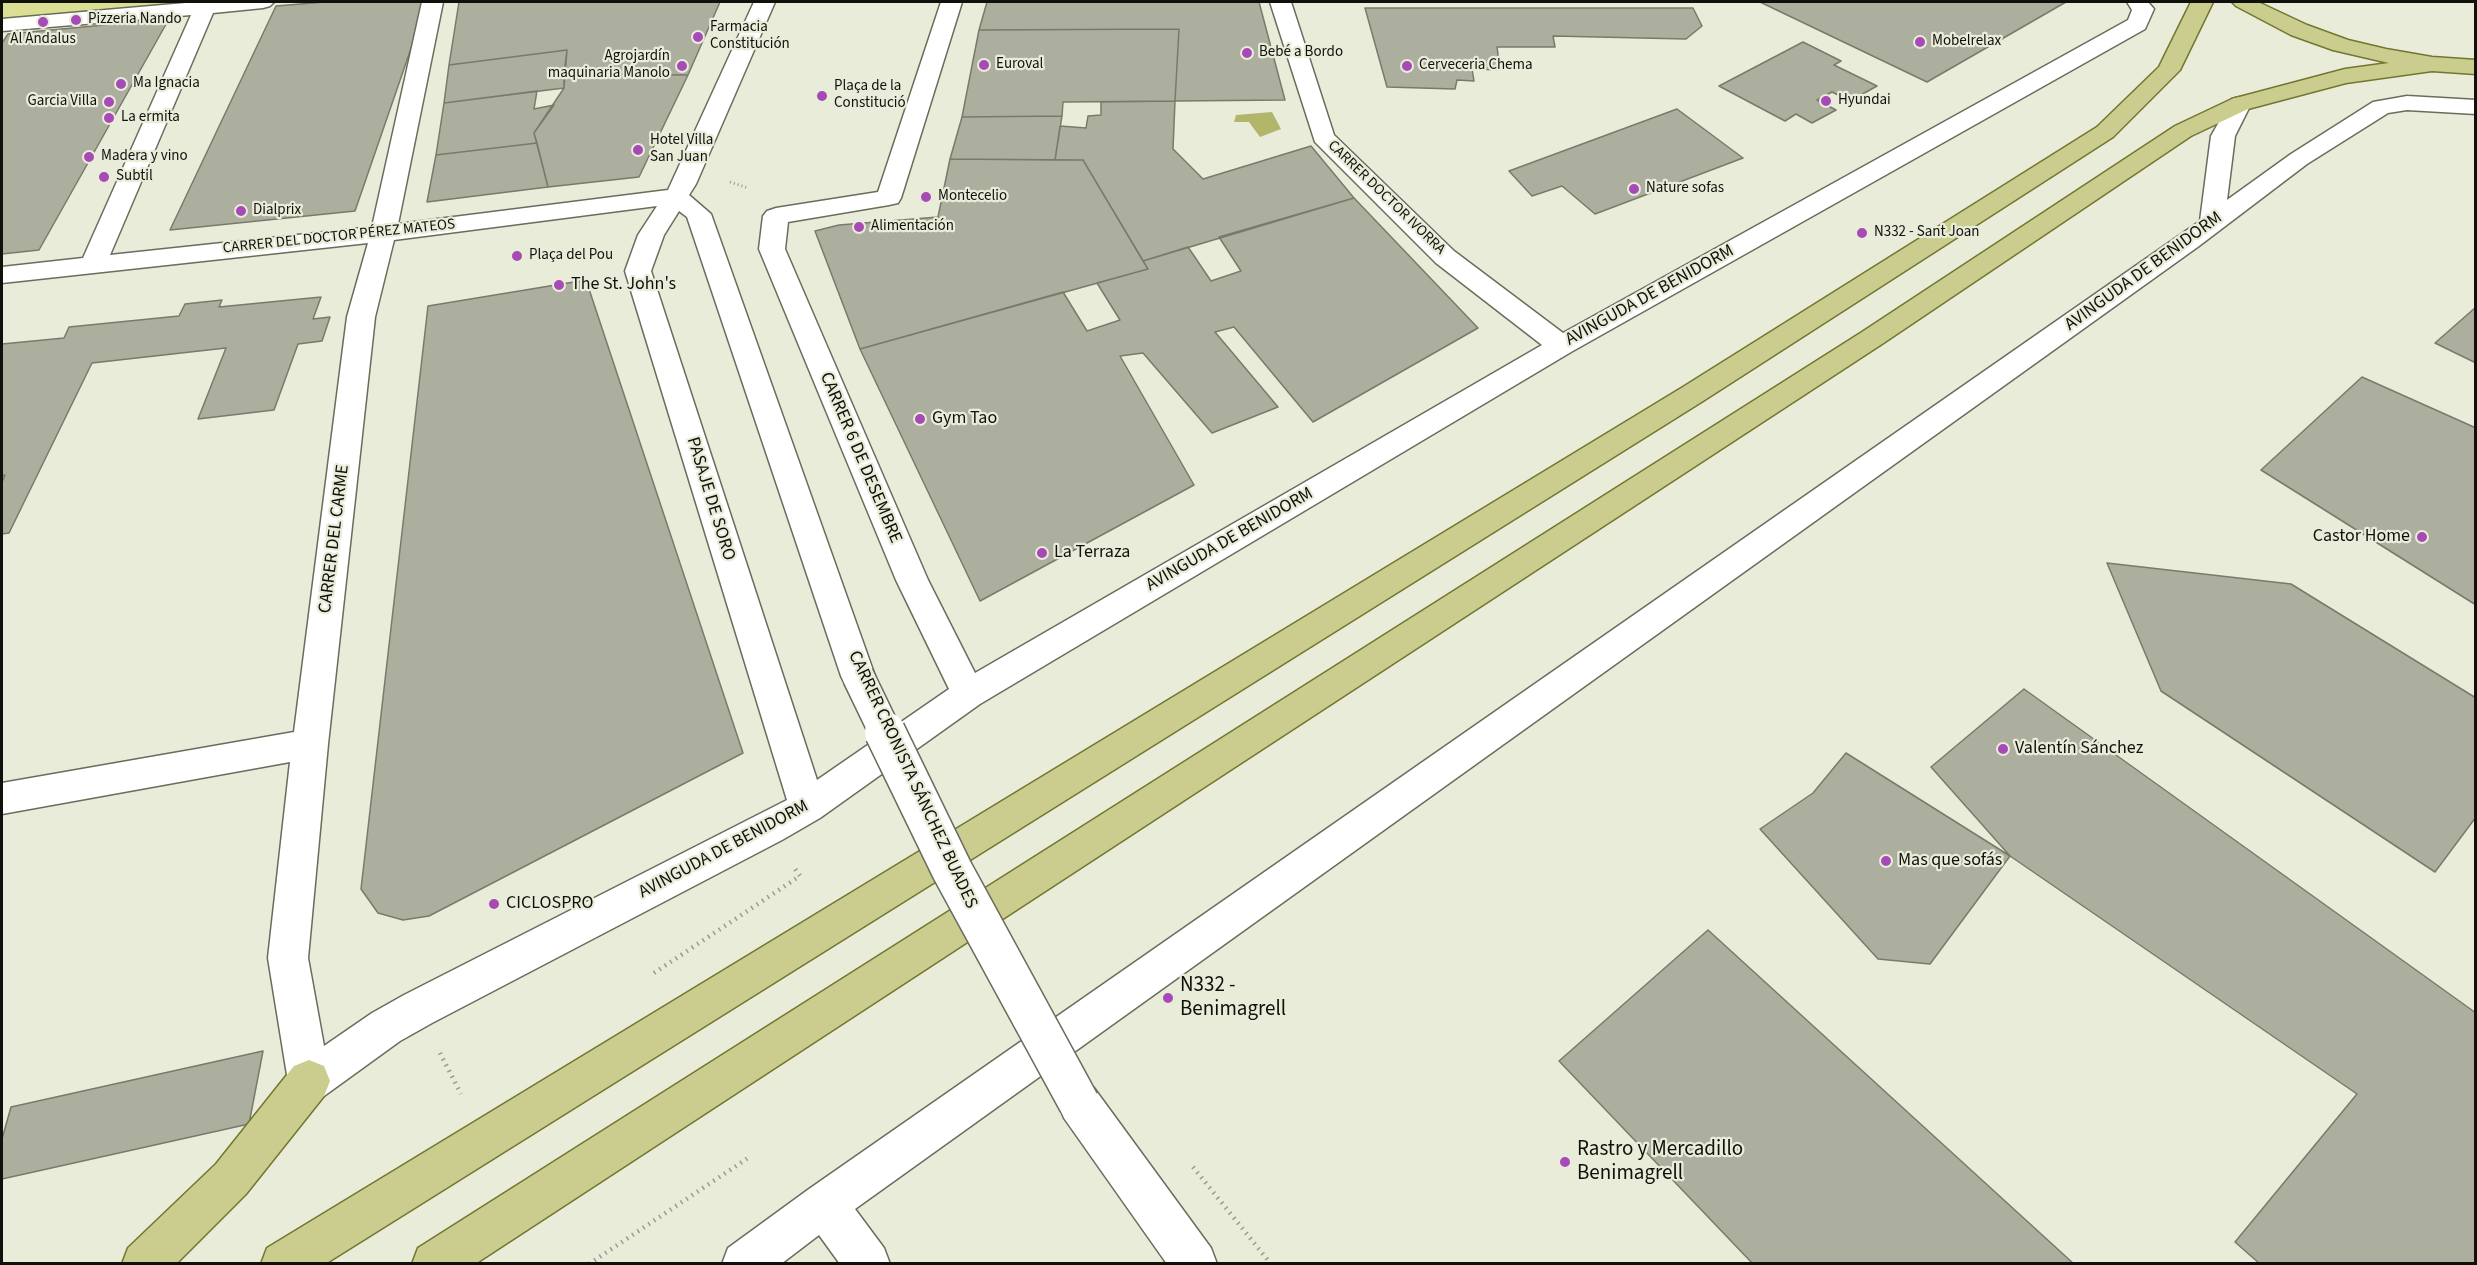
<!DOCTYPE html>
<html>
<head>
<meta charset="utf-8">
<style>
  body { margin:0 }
  #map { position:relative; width:2477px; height:1265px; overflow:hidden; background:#eaecda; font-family:"Source Sans 3",sans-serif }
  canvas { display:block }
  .frame { position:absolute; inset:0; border:3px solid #10110b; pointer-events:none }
</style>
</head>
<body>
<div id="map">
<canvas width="2477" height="1265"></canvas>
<div class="frame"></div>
</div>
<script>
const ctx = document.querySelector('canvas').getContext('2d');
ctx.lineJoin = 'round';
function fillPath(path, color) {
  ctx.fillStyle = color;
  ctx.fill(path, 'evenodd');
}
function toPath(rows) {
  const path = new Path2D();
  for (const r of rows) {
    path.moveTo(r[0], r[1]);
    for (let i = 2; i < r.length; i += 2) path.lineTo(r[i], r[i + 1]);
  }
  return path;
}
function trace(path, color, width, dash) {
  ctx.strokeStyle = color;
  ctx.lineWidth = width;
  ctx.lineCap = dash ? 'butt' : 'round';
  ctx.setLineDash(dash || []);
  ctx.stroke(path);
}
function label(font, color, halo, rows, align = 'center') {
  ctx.font = font + ' "Source Sans 3",sans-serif';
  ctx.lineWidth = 4.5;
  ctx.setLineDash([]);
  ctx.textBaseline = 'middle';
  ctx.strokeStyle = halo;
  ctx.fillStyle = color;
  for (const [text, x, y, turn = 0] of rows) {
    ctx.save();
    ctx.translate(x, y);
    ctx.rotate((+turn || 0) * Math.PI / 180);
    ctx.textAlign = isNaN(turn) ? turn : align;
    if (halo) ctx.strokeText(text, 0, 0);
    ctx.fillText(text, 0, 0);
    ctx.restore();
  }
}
const green = toPath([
  [2,2,270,2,2,25]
]);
const water = toPath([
  [1272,112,1281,129,1260,137,1249,122,1234,122,1236,115]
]);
const building = toPath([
  [325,2,427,2,355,211,170,230,276,6,325,2],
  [459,2,720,2,688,75,564,74,567,50,449,65,459,2],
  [987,2,1259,2,1285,100,1175,101,1179,29,979,30,987,2],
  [1760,2,2066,2,1927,82,1760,2],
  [1365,8,1693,8,1702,26,1686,39,1553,36,1555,47,1497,47,1500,70,1472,69,1474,81,1457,80,1455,89,1387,87,1365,8],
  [169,19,39,250,2,254,2,43,8,34,169,19],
  [1179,29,1175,101,1063,102,1062,116,962,117,979,30,1179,29],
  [1803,42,1841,61,1834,65,1877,86,1850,101,1832,92,1817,100,1836,110,1812,123,1796,114,1785,121,1719,86,1803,42],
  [567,50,564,88,444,103,449,65,567,50],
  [564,74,688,75,639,177,548,187,534,133,564,88,564,74],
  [537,91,534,109,554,105,534,133,537,143,436,155,444,103,537,91],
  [1175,101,1173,149,1203,179,1311,146,1354,198,1143,261,1083,160,1055,160,1060,126,1086,128,1088,116,1101,115,1101,102,1175,101],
  [1677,109,1743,158,1595,214,1562,186,1532,196,1509,171,1677,109],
  [1062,116,1055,160,950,159,962,117,1062,116],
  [537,143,548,187,427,202,436,155,537,143],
  [950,159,1083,160,1148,269,860,349,815,231,839,225,938,217,950,159],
  [1354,198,1478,328,1313,422,1234,327,1215,332,1278,407,1212,433,1143,353,1120,356,1194,485,980,601,860,349,1063,292,1087,331,1120,320,1097,283,1148,269,1143,261,1188,247,1211,281,1241,271,1219,237,1354,198],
  [586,280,743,753,429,916,403,920,378,913,361,889,428,306,586,280],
  [321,297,313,319,330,317,322,341,298,344,274,410,198,419,226,348,92,363,9,533,2,534,2,482,5,475,2,476,2,344,64,338,69,327,179,316,185,304,222,300,219,307,321,297],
  [2476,307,2476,363,2435,343,2476,307],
  [2362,377,2476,428,2476,605,2261,470,2362,377],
  [2107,563,2291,584,2476,698,2476,817,2435,872,2161,691,2107,563],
  [2024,689,2476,1013,2476,1264,2260,1264,2235,1242,2357,1094,2010,856,1931,767,2024,689],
  [1846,753,2010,856,1930,964,1878,959,1760,829,1813,793,1846,753],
  [1708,930,2074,1264,1753,1264,1559,1061,1708,930],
  [263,1051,249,1124,2,1179,2,1139,11,1107,263,1051]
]);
const pathFar1 = toPath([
  [730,182,748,188]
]);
const path = toPath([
  [654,973,800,876,793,866],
  [440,1053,461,1094],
  [1193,1167,1271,1264],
  [589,1264,748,1158]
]);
const minor = toPath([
  [197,2,274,2,270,6,263,8,213,13,110,255,372,227,422,2,443,2,398,224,668,190,754,2,775,2,696,184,689,195,711,214,875,676,870,686,858,690,846,686,841,676,687,217,679,211,664,235,651,271,817,780,949,689,896,580,759,249,763,216,767,211,776,208,878,192,941,2,962,2,901,198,898,203,889,205,788,222,785,249,928,580,975,673,1542,345,1436,263,1315,142,1270,2,1291,2,1334,135,1454,251,1563,333,2128,20,2132,10,2127,2,2148,2,2154,9,2145,29,1571,352,980,704,820,818,782,840,432,1023,400,1041,324,1096,309,1102,294,1096,288,1081,268,958,290,762,2,814,2,783,294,732,347,317,368,243,2,283,2,267,83,258,191,15,2,31,2,19,197,2],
  [657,206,638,235,625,271,787,800,404,995,372,1013,324,1046,308,958,328,744,375,317,394,240,657,206],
  [2407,96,2476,100,2476,114,2407,110,2388,113,2307,164,2199,246,855,1209,884,1248,890,1264,840,1264,819,1235,781,1264,722,1264,728,1248,809,1189,2200,221,2211,136,2232,99,2240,97,2248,99,2251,104,2235,136,2227,200,2291,154,2373,102,2407,96],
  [1079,1082,1094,1088,1211,1248,1217,1264,1167,1264,1064,1118,1058,1103,1064,1088,1079,1082]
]);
const major = toPath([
  [2191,2,2213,2,2180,70,2113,137,1703,401,325,1264,261,1264,267,1248,1683,387,2097,127,2159,67,2191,2],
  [2232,2,2258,2,2307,25,2348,40,2386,49,2432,57,2476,60,2476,74,2432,71,2346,83,2248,109,2191,136,1882,344,475,1264,412,1264,418,1248,1862,332,2175,126,2232,99,2345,69,2389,63,2333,50,2291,35,2236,6,2232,2],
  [309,1060,324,1066,330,1081,324,1096,246,1194,176,1264,122,1264,128,1248,216,1164,294,1066,309,1060]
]);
const minorBridgeFar1 = toPath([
  [858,676,886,734]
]);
const minorBridge = toPath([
  [885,732,952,870,1079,1103]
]);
const markers = [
  [76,20,6,"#a64bb6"],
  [43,22,6,"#a64bb6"],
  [698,37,6,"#a64bb6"],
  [1920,42,6,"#a64bb6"],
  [1247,53,6,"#a64bb6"],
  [984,65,6,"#a64bb6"],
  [682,66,6,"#a64bb6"],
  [1407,66,6,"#a64bb6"],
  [121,84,6,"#a64bb6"],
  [822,96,6,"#a64bb6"],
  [1826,101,6,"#a64bb6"],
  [109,102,6,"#a64bb6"],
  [109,118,6,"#a64bb6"],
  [638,150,6,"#a64bb6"],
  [89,157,6,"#a64bb6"],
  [104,177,6,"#a64bb6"],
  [1634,189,6,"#a64bb6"],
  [926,197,6,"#a64bb6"],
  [241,211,6,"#a64bb6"],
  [859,227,6,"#a64bb6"],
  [1862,233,6,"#a64bb6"],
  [517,256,6,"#a64bb6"],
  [559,285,6,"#a64bb6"],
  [920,419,6,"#a64bb6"],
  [2422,537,6,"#a64bb6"],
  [1042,553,6,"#a64bb6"],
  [2003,749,6,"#a64bb6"],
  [1886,861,6,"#a64bb6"],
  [494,904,6,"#a64bb6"],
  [1168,998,6,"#a64bb6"],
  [1565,1162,6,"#a64bb6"]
];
const farPoinames = [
  ["Pizzeria Nando",88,20],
  ["Farmacia",710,28],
  ["Constitución",710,45],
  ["Al Andalus",43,40,"center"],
  ["Mobelrelax",1932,42],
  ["Bebé a Bordo",1259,53],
  ["Agrojardín",670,57,"right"],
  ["maquinaria Manolo",670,74,"right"],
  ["Euroval",996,65],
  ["Cerveceria Chema",1419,66],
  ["Ma Ignacia",133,84],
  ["Plaça de la",834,87],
  ["Constitució",834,104],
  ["Hyundai",1838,101],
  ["Garcia Villa",97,102,"right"],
  ["La ermita",121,118],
  ["Hotel Villa",650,141],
  ["San Juan",650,158],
  ["Madera y vino",101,157],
  ["Subtil",116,177],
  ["Nature sofas",1646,189],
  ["Montecelio",938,197],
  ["Dialprix",253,211],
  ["Alimentación",871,227],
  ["N332 - Sant Joan",1874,233],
  ["Plaça del Pou",529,256]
];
const farStreetnames = [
  ["CARRER DOCTOR IVORRA",1386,198,44],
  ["CARRER DEL DOCTOR PÉREZ MATEOS",339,237,-6]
];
const streetNames = [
  ["AVINGUDA DE BENIDORM",2144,272,-36],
  ["AVINGUDA DE BENIDORM",1650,296,-29],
  ["CARRER 6 DE DESEMBRE",860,458,67],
  ["PASAJE DE SORO",710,499,73],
  ["CARRER DEL CARME",335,539,-83],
  ["AVINGUDA DE BENIDORM",1230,540,-30],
  ["CARRER CRONISTA SÁNCHEZ BUADES",912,780,65],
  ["AVINGUDA DE BENIDORM",724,850,-28]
];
const poiNames = [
  ["The St. John's",571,285],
  ["Gym Tao",932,419],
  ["Castor Home",2410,537,"right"],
  ["La Terraza",1054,553],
  ["Valentín Sánchez",2015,749],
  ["Mas que sofás",1898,861],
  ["CICLOSPRO",506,904]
];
const nearPoinames = [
  ["N332 -",1180,986],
  ["Benimagrell",1180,1010],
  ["Rastro y Mercadillo",1577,1150],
  ["Benimagrell",1577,1174]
];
fillPath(green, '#dadf93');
fillPath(water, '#b1b66a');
fillPath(building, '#adaf9e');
trace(building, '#797a6a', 1.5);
trace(minor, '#6a6c5c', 3);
trace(major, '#72762f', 3);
trace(pathFar1, '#9a9b8e', 3, [1, 3]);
trace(path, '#9a9b8e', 4.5, [1.5, 5]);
fillPath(minor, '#fff');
fillPath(major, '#cacd8e');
trace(minorBridgeFar1, '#6a6c5c', 34, []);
trace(minorBridge, '#6a6c5c', 43, []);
trace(minorBridgeFar1, '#fff', 31);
trace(minorBridge, '#fff', 40);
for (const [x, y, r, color] of markers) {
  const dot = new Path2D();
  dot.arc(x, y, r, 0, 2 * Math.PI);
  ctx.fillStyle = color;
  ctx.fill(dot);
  trace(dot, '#eaecda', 2);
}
label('15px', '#10110b', '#eaecda', farPoinames, 'left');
label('15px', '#10110b', '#eaecda', farStreetnames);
label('18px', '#10110b', '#eaecda', streetNames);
label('18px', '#10110b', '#eaecda', poiNames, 'left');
label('21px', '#10110b', '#eaecda', nearPoinames, 'left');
</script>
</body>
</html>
